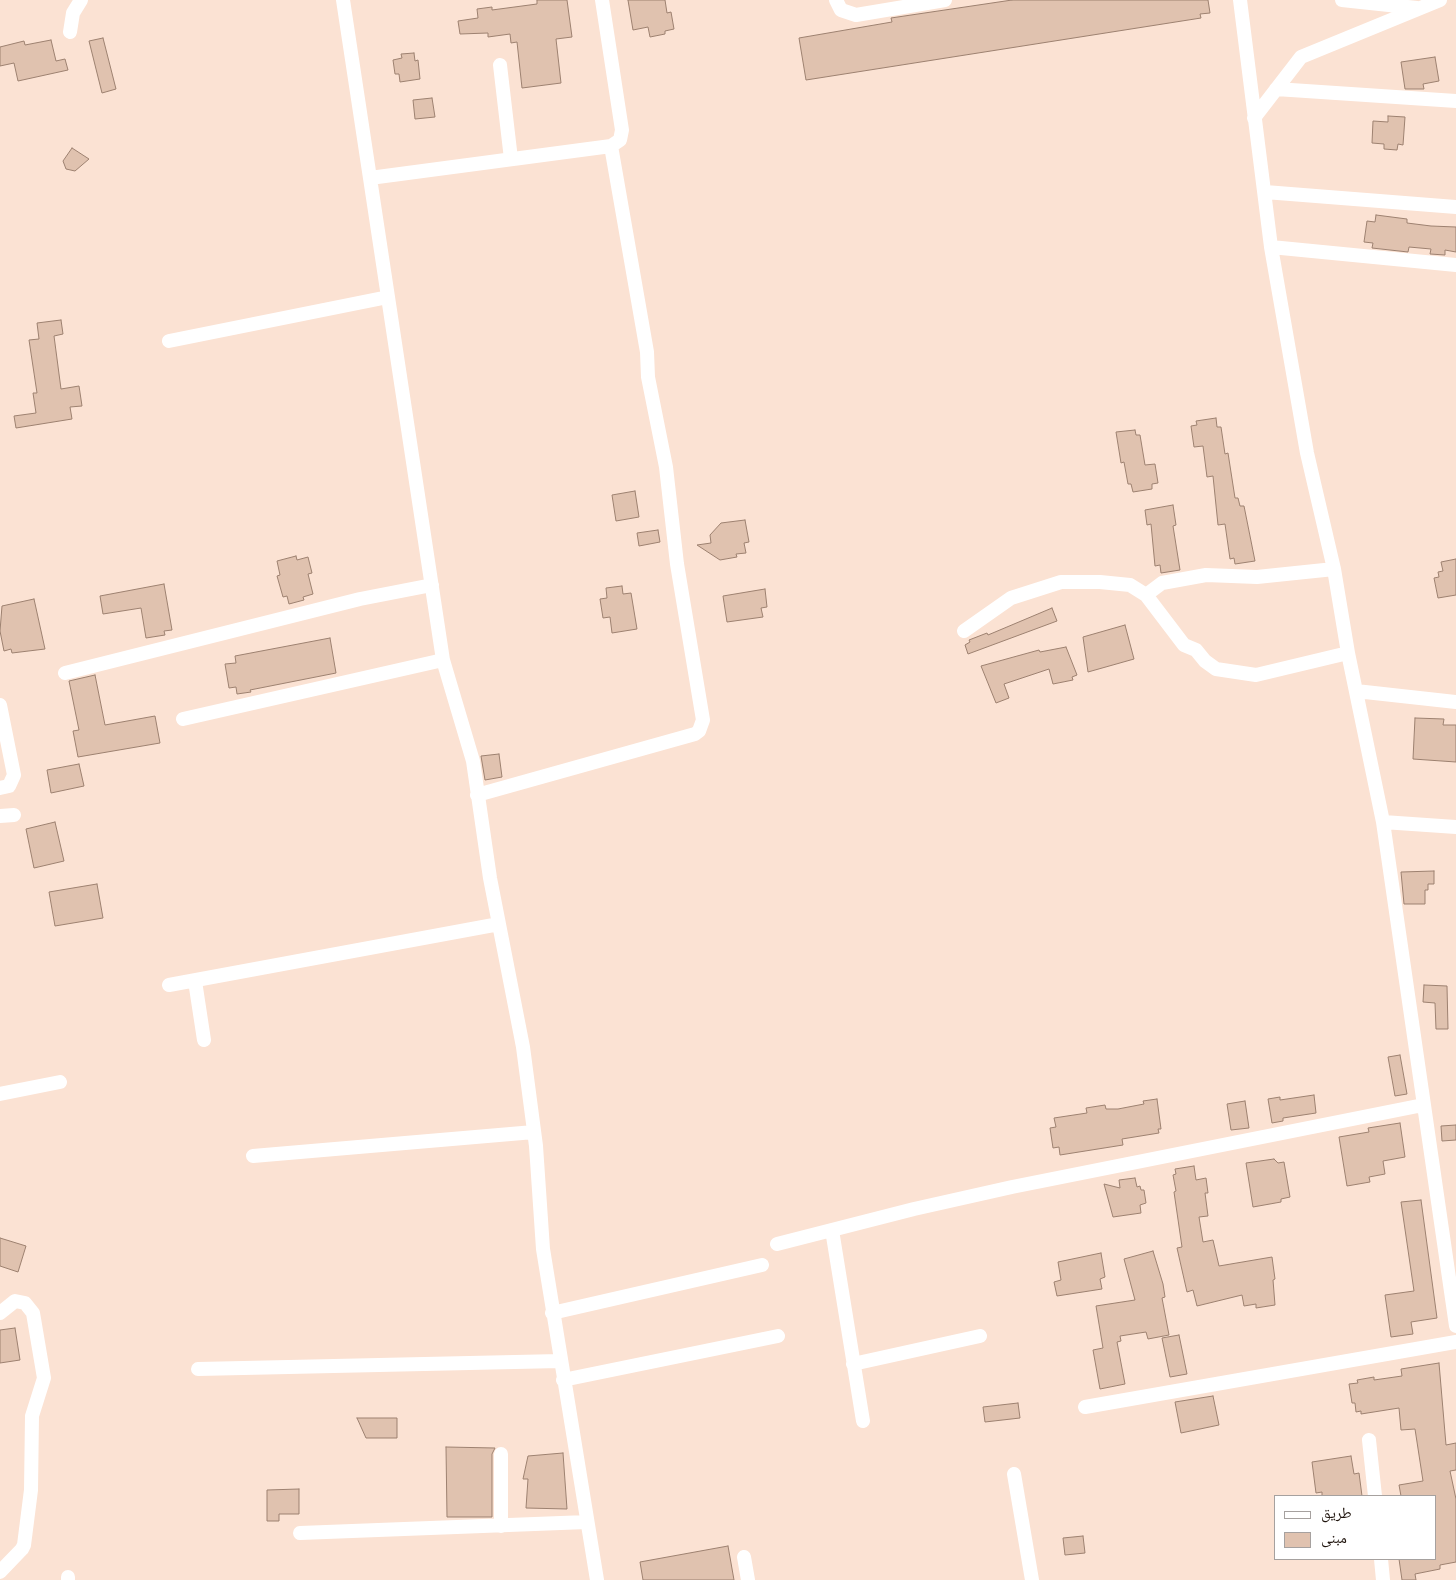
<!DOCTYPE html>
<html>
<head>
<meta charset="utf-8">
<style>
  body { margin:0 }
  #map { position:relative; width:1456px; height:1580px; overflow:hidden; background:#fbe2d3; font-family:Barlow,"Noto Naskh Arabic",sans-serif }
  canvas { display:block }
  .legend { position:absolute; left:1274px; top:1495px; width:162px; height:65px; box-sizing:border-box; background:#fff; border:1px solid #a6a19f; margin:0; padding:6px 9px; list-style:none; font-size:15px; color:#20150e }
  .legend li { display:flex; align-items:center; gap:10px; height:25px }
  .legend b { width:25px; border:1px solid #a6a19f }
</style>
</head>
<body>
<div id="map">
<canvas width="1456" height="1580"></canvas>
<ul class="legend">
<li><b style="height:6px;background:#fff"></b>طريق</li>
<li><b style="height:14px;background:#e0c2af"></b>مبنى</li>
</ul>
</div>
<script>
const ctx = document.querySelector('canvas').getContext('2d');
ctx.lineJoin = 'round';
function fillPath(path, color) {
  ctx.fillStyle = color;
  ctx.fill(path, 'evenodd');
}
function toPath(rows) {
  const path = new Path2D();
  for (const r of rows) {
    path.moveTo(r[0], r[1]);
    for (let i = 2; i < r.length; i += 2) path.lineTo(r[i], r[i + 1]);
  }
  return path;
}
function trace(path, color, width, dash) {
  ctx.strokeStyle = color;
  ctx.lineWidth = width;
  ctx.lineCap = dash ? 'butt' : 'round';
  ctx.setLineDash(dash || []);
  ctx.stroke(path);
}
const building = toPath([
  [537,0,567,0,572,37,556,39,561,83,522,88,517,42,511,43,510,34,488,37,488,33,460,34,458,21,478,18,477,9,492,7,492,10,537,4,537,0],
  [628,0,665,0,667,13,671,12,674,29,665,31,665,34,650,37,648,27,633,30,628,0],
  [1012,0,1208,0,1210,13,1200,14,1201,18,806,80,799,38,892,22,891,18,1012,0],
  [103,38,116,89,102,93,89,41,103,38],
  [51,40,56,61,65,59,68,70,18,81,14,63,0,66,0,47,24,41,25,45,51,40],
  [414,53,415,61,418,60,420,79,400,82,399,74,395,74,393,60,402,58,401,54,414,53],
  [1435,57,1439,81,1423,84,1424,89,1405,89,1401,62,1435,57],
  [432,98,435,117,415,119,413,100,432,98],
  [1388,116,1405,117,1403,145,1398,144,1397,150,1384,149,1384,144,1372,143,1373,121,1388,122,1388,116],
  [72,148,89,159,75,171,66,169,63,161,72,148],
  [1376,215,1407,219,1407,223,1431,226,1456,227,1456,252,1445,250,1445,255,1430,254,1431,249,1409,247,1408,252,1372,248,1373,243,1364,242,1367,221,1375,222,1376,215],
  [61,320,63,334,54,336,61,389,79,386,82,406,70,407,72,419,16,428,14,416,36,413,33,393,37,393,29,340,39,339,37,323,61,320],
  [1216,418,1217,427,1221,427,1225,454,1228,453,1235,498,1238,498,1240,506,1244,506,1255,561,1235,564,1234,558,1230,559,1225,524,1218,525,1213,476,1207,477,1203,446,1194,447,1191,426,1197,425,1196,421,1216,418],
  [1135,430,1136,435,1140,435,1145,465,1155,464,1158,483,1152,484,1152,489,1133,492,1131,484,1128,484,1124,462,1121,463,1116,432,1135,430],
  [635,491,639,517,616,521,612,495,635,491],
  [1173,505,1176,525,1173,526,1180,570,1161,573,1160,565,1155,566,1151,524,1147,525,1145,510,1173,505],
  [745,520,749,542,744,543,746,553,736,554,737,557,720,560,697,545,711,543,710,535,721,523,745,520],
  [658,530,660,542,639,546,637,533,658,530],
  [296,556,297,560,308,557,312,573,308,574,313,594,303,597,304,600,289,604,287,596,283,597,277,576,280,575,277,561,296,556],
  [1456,559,1456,595,1438,598,1434,578,1439,577,1438,572,1443,571,1441,562,1456,559],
  [164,584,172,630,164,631,165,635,146,638,141,608,103,614,100,596,164,584],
  [622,586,623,594,631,593,637,629,612,633,610,617,603,618,600,599,607,598,606,588,622,586],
  [765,589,767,607,761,608,763,617,727,622,723,596,765,589],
  [34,599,45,649,12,653,11,649,4,651,0,631,2,606,34,599],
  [1052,608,1057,621,968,654,965,645,970,642,969,640,987,633,988,635,1052,608],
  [1125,625,1134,659,1088,672,1083,637,1125,625],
  [330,638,336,673,250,690,251,692,237,694,236,687,229,688,225,664,236,663,235,656,330,638],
  [1066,647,1077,675,1072,677,1073,680,1053,684,1049,669,1004,684,1009,698,996,703,981,666,1039,650,1040,652,1066,647],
  [95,675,105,725,155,716,160,743,78,757,73,731,79,730,69,681,95,675],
  [1415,718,1444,719,1443,725,1456,725,1456,762,1413,759,1415,718],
  [499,754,502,777,485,780,481,756,499,754],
  [79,764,84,786,51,793,47,770,79,764],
  [55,822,64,861,34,868,26,829,55,822],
  [1434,871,1434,884,1428,884,1428,890,1425,890,1425,904,1404,904,1401,872,1434,871],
  [97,884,103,918,55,926,49,892,97,884],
  [1424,985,1447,986,1448,1029,1436,1029,1435,1003,1423,1002,1424,985],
  [1400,1055,1407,1094,1395,1096,1388,1057,1400,1055],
  [1314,1095,1316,1113,1283,1118,1283,1121,1272,1123,1268,1099,1280,1097,1280,1100,1314,1095],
  [1157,1099,1161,1129,1158,1129,1159,1133,1122,1139,1123,1145,1060,1155,1059,1147,1053,1148,1050,1128,1056,1127,1054,1118,1087,1113,1086,1108,1105,1105,1106,1109,1118,1109,1144,1104,1143,1101,1157,1099],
  [1245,1101,1249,1128,1231,1130,1227,1104,1245,1101],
  [1400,1123,1405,1157,1383,1161,1385,1174,1369,1177,1370,1182,1347,1186,1339,1137,1369,1132,1368,1128,1400,1123],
  [1456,1125,1456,1140,1442,1141,1441,1126,1456,1125],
  [1274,1159,1278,1163,1284,1162,1290,1197,1281,1199,1281,1202,1253,1207,1246,1163,1274,1159],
  [1194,1166,1196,1180,1206,1178,1208,1193,1205,1193,1208,1216,1199,1217,1203,1242,1213,1240,1219,1266,1272,1257,1275,1279,1273,1280,1275,1305,1256,1308,1256,1304,1244,1306,1242,1295,1197,1306,1193,1290,1187,1292,1177,1248,1182,1247,1174,1192,1176,1191,1173,1175,1176,1174,1175,1169,1194,1166],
  [1135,1178,1137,1187,1140,1186,1141,1190,1144,1190,1146,1203,1140,1205,1141,1213,1113,1217,1104,1184,1120,1188,1119,1180,1135,1178],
  [1421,1200,1437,1318,1411,1322,1413,1334,1391,1337,1385,1295,1414,1291,1401,1202,1421,1200],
  [0,1238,26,1246,18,1272,0,1266,0,1238],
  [1153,1251,1163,1284,1165,1297,1162,1298,1169,1335,1148,1339,1146,1332,1120,1336,1121,1341,1117,1342,1125,1384,1100,1389,1093,1350,1103,1348,1096,1306,1135,1300,1124,1259,1153,1251],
  [1101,1253,1105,1277,1100,1279,1102,1289,1057,1296,1054,1282,1061,1280,1058,1262,1101,1253],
  [15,1328,20,1360,0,1363,0,1330,15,1328],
  [1179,1335,1187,1374,1170,1377,1162,1338,1179,1335],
  [1439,1363,1446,1445,1456,1443,1456,1470,1450,1471,1456,1499,1456,1562,1440,1565,1440,1569,1415,1574,1416,1580,1402,1580,1399,1559,1435,1559,1435,1496,1401,1496,1399,1485,1423,1481,1415,1429,1401,1430,1399,1408,1361,1414,1361,1411,1356,1412,1355,1403,1352,1403,1349,1384,1358,1383,1357,1380,1374,1377,1374,1380,1402,1376,1401,1369,1439,1363],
  [1213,1396,1219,1425,1181,1433,1175,1402,1213,1396],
  [1018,1403,1020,1418,985,1422,983,1407,1018,1403],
  [357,1418,397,1418,397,1438,366,1438,357,1418],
  [446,1447,495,1448,492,1454,492,1517,447,1517,446,1447],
  [563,1453,567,1509,526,1508,528,1479,523,1479,528,1456,563,1453],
  [1351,1456,1354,1474,1359,1473,1362,1496,1322,1496,1322,1492,1316,1493,1312,1462,1351,1456],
  [299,1489,299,1514,279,1514,279,1521,267,1521,267,1490,299,1489],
  [1083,1536,1085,1553,1065,1555,1063,1538,1083,1536],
  [728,1546,734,1580,643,1580,640,1562,728,1546]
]);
const minor = toPath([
  [343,0,443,660,473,761,490,878,523,1047,536,1146,543,1249,597,1580],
  [836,0,841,10,856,15,945,0],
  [1240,0,1271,247,1307,453,1334,569,1348,653,1383,822,1456,1326],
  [1342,0,1417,8],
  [70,32,73,13,81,0],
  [500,65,511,159],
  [1276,89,1456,101],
  [1254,118,1301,57,1440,0],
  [370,178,611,146],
  [1265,192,1456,207],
  [1271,247,1456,265],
  [169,341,388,297],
  [1146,595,1162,583,1206,575,1257,577,1334,569],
  [964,631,1011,598,1061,582,1100,582,1130,585,1146,595,1184,645,1196,650,1205,661,1216,669,1256,675,1348,653],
  [65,673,360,599,432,585],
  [1356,691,1456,702],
  [0,705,14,775,9,786,0,788],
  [183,719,443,660],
  [477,795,695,734,699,731,703,720,677,564,666,467,648,377,647,352,611,146,620,140,622,130,602,0],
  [0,816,14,815],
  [1383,822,1456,827],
  [195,981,204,1040],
  [169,985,499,924],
  [0,1094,60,1082],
  [253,1156,534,1132],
  [832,1230,863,1421],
  [777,1244,914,1209,1012,1187,1423,1105],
  [0,1313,15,1301,25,1303,33,1313,44,1378,32,1416,31,1490,24,1545,22,1549,0,1572],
  [552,1313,762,1265],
  [853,1364,980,1336],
  [198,1369,560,1361],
  [563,1380,778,1336],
  [1085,1407,1456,1342],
  [1369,1440,1375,1496],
  [1014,1474,1032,1580],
  [501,1526,501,1454],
  [300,1533,587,1522],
  [744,1557,748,1580],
  [1381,1559,1383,1580],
  [68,1577,68,1580]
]);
fillPath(building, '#e0c2af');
trace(building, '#9d8170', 1);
trace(minor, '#fff', 14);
</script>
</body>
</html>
